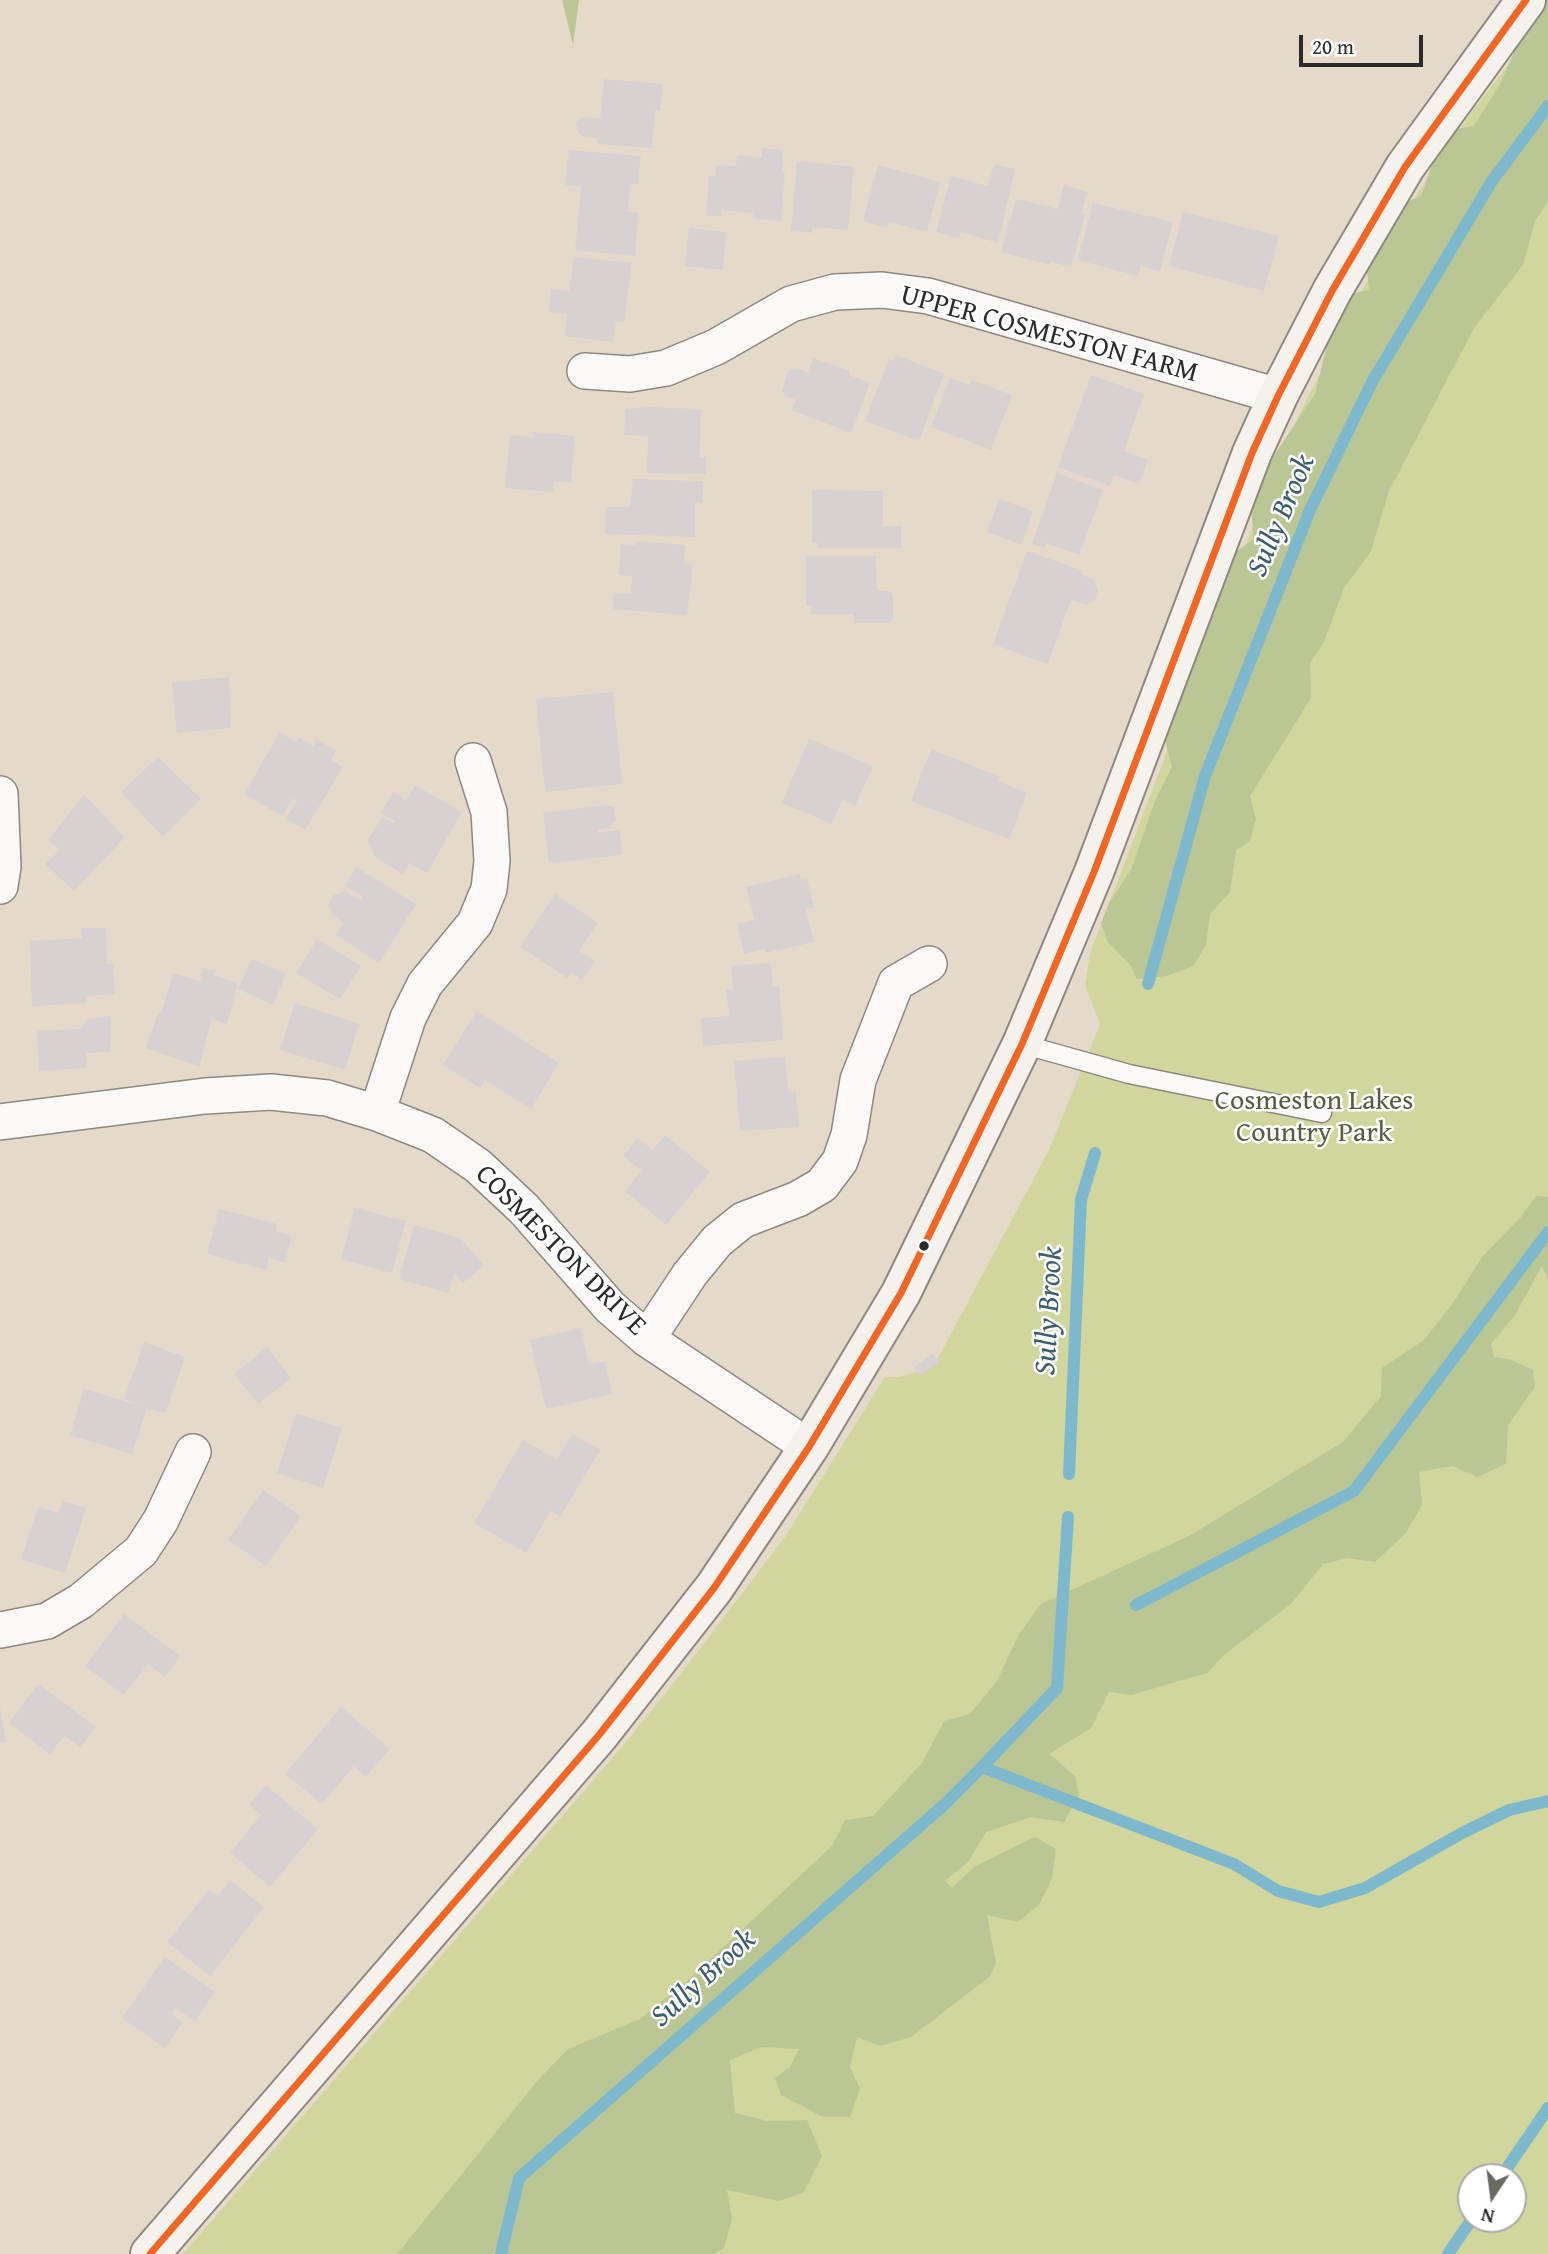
<!DOCTYPE html>
<html>
<head>
<meta charset="utf-8">
<style>
  body { margin:0 }
  #map { position:relative; width:1548px; height:2254px; overflow:hidden; background:#e5dac9; font-family:"Gentium Book Plus",serif }
  canvas { display:block }
  .north { position:absolute; left:1457px; top:2163px; width:70px; height:70px; box-sizing:border-box; background:#fff; border:2px solid #aaa; border-radius:50%; rotate:193deg; font-size:19px; font-weight:700; line-height:28px; text-align:center; color:#2b2b2b }
  .north::after { content:''; display:block; margin:auto; width:24px; height:32px; background:#6c6862; clip-path:polygon(50% 0,100% 100%,50% 72%,0 100%) }
  .scale { position:absolute; left:1299px; top:35px; width:124px; height:32px; box-sizing:border-box; border:4px solid #2b2b2b; border-top:0; padding-left:9px; font-size:21px; line-height:24px; white-space:nowrap; color:#2b2b2b; -webkit-text-stroke:5px #fff; paint-order:stroke }
</style>
</head>
<body>
<div id="map">
<canvas width="1548" height="2254"></canvas>
<div class="north">N</div>
<div class="scale">20 m</div>
</div>
<script>
const ctx = document.querySelector('canvas').getContext('2d');
ctx.lineJoin = 'round';
function fillPath(path, color) {
  ctx.fillStyle = color;
  ctx.fill(path, 'evenodd');
}
function toPath(rows) {
  const path = new Path2D();
  for (const r of rows) {
    path.moveTo(r[0], r[1]);
    for (let i = 2; i < r.length; i += 2) path.lineTo(r[i], r[i + 1]);
  }
  return path;
}
function trace(path, color, width, dash) {
  ctx.strokeStyle = color;
  ctx.lineWidth = width;
  ctx.lineCap = dash ? 'butt' : 'round';
  ctx.setLineDash(dash || []);
  ctx.stroke(path);
}
function label(font, color, halo, rows, align = 'center') {
  ctx.font = font + ' "Gentium Book Plus",serif';
  ctx.lineWidth = 5;
  ctx.setLineDash([]);
  ctx.textBaseline = 'middle';
  ctx.strokeStyle = halo;
  ctx.fillStyle = color;
  for (const [text, x, y, turn = 0] of rows) {
    ctx.save();
    ctx.translate(x, y);
    ctx.rotate((+turn || 0) * Math.PI / 180);
    ctx.textAlign = isNaN(turn) ? turn : align;
    if (halo) ctx.strokeText(text, 0, 0);
    ctx.fillText(text, 0, 0);
    ctx.restore();
  }
}
const green = toPath([
  [1548,13,1548,2254,183,2254,622,1747,676,1680,785,1537,885,1377,899,1377,923,1370,938,1358,1049,1150,1100,1024,1085,985,1090,953,1253,526,1299,415,1366,283,1418,193,1471,113],
  [1471,2177,1513,2177,1513,2219,1471,2219]
]);
const forest = toPath([
  [562,0,579,0,573,45],
  [1541,0,1548,0,1548,201,1535,221,1523,265,1474,328,1389,491,1371,551,1344,588,1324,642,1310,663,1311,698,1250,796,1256,819,1250,841,1236,850,1230,892,1210,914,1206,945,1193,966,1167,976,1137,979,1131,966,1108,942,1101,923,1109,903,1132,868,1154,803,1172,767,1165,741,1169,719,1231,555,1254,539,1251,510,1256,492,1275,454,1315,394,1334,317,1350,294,1369,290,1367,271,1385,223,1401,204,1421,196,1439,145,1450,130,1474,126,1500,84,1534,7],
  [1536,1196,1548,1197,1548,1279,1542,1266,1515,1315,1491,1344,1494,1357,1509,1359,1533,1370,1535,1387,1508,1425,1506,1464,1477,1477,1453,1466,1419,1472,1422,1505,1406,1533,1375,1562,1347,1558,1323,1564,1291,1604,1225,1654,1207,1673,1131,1695,1109,1692,1091,1728,1049,1754,1075,1776,1079,1795,1064,1822,1031,1817,986,1832,969,1861,945,1881,952,1888,974,1867,1035,1837,1056,1849,1052,1878,1039,1905,1017,1922,987,1915,996,1963,989,1977,911,2037,880,2046,857,2037,850,2067,860,2089,850,2117,823,2117,781,2095,775,2078,790,2067,799,2049,761,2047,730,2060,735,2113,767,2121,807,2120,822,2156,804,2192,779,2201,727,2190,732,2219,724,2248,714,2254,397,2254,539,2079,568,2049,640,2019,687,1981,832,1846,845,1820,873,1816,922,1763,944,1721,970,1714,997,1681,1019,1634,1041,1604,1189,1536,1343,1442,1381,1396,1382,1368,1424,1340,1453,1303,1483,1256,1520,1218]
]);
const stream = toPath([
  [1148,984,1205,776,1310,510,1372,382,1492,181,1548,106],
  [1069,1474,1081,1200,1095,1153],
  [1068,1517,1057,1688,982,1767,1234,1864,1278,1891,1319,1902,1365,1888,1462,1833,1509,1810,1548,1801],
  [1136,1605,1354,1491,1548,1232],
  [1501,2177,1548,2108],
  [501,2254,519,2178,945,1804,982,1767],
  [1448,2254,1472,2219]
]);
const building = toPath([
  [604,79,663,84,660,111,655,111,652,148,598,144,597,138,582,136,577,130,576,122,583,117,600,119],
  [762,148,783,150,782,172,785,172,781,221,753,218,753,213,721,210,721,217,706,215,709,176,715,176,716,165,736,166,737,155,762,158],
  [569,150,641,156,638,184,630,184,628,212,638,213,635,256,575,250,581,187,565,185],
  [797,161,854,167,848,230,812,227,812,233,791,231],
  [994,164,1015,169,998,243,961,232,959,238,936,232,951,176,988,186],
  [878,165,940,182,927,232,889,222,887,228,863,221],
  [1064,185,1087,192,1081,214,1085,215,1071,267,1051,262,1050,265,1001,252,1016,199,1058,209],
  [1093,203,1173,222,1160,271,1141,266,1138,276,1078,260],
  [1183,212,1279,236,1264,291,1169,266],
  [689,228,726,232,723,270,685,266],
  [574,257,632,263,624,322,616,321,613,342,565,336,567,314,549,312,551,289,569,291],
  [896,355,944,374,919,441,865,421,889,359,894,361],
  [813,358,850,371,849,375,870,383,851,433,792,410,796,400,785,396,782,391,789,370,795,368,808,372],
  [1091,375,1144,394,1124,451,1148,460,1139,484,1114,475,1110,486,1058,467],
  [950,378,970,385,972,380,1012,395,991,450,931,427],
  [648,407,701,409,700,457,706,457,706,474,647,473,648,436,624,435,625,409],
  [533,432,575,436,571,482,554,481,553,492,505,488,510,435,533,437],
  [1057,473,1103,490,1079,555,1046,543,1045,548,1032,544],
  [633,479,703,481,703,503,695,502,695,537,605,534,606,507,630,507],
  [812,490,883,491,883,527,901,526,901,548,818,548,818,543,812,543],
  [999,499,1033,511,1022,545,987,532],
  [636,541,685,545,684,564,693,565,687,615,613,609,614,593,631,594,632,576,619,575,621,544,636,545],
  [1027,551,1081,570,1080,574,1093,579,1098,590,1095,600,1086,605,1071,600,1048,664,993,644],
  [806,556,876,556,877,591,890,591,893,596,893,619,887,623,854,623,854,614,811,614,811,606,806,606],
  [229,677,231,728,177,733,172,682],
  [613,692,622,784,545,792,536,699],
  [280,732,296,742,299,737,313,746,317,739,336,751,331,760,343,767,305,830,286,819,297,801,293,798,282,816,244,794],
  [809,739,873,766,855,806,842,800,832,824,782,803],
  [931,749,1000,777,998,781,1027,793,1009,839,911,801],
  [158,757,201,799,163,837,121,792],
  [415,785,462,812,427,873,409,863,403,874,375,857,368,840,382,817,393,823,395,821,381,813,393,792,406,800],
  [84,795,125,837,74,891,45,864,60,850,48,840],
  [606,805,614,807,616,821,608,828,598,830,598,833,620,830,622,855,549,863,543,813],
  [356,867,416,904,379,963,336,935,344,923,332,915,329,903,334,895,345,891,360,900,362,896,345,886],
  [800,874,801,880,807,879,814,907,806,909,814,942,766,953,765,949,744,954,737,924,755,920,746,887],
  [555,894,598,923,579,951,595,961,582,980,571,973,567,978,520,947],
  [81,928,106,928,107,964,113,964,115,994,87,996,87,1003,32,1006,30,941,82,938],
  [317,939,361,966,340,999,296,973],
  [252,959,286,974,273,1005,238,989],
  [771,963,773,986,779,985,783,1040,703,1046,701,1018,729,1016,726,990,733,989,731,966],
  [203,968,215,971,213,975,238,983,227,1024,212,1019,199,1066,146,1048,158,1013,161,1014,173,973,200,981],
  [295,1003,359,1024,345,1070,280,1050],
  [477,1011,559,1063,531,1109,485,1080,480,1088,443,1065],
  [110,1016,111,1052,86,1053,87,1068,39,1071,37,1031,80,1029,87,1020],
  [785,1057,788,1092,796,1091,799,1127,740,1131,734,1061],
  [665,1135,710,1172,666,1225,625,1191,642,1170,623,1156,638,1138,653,1150],
  [355,1208,406,1221,392,1273,341,1259],
  [219,1209,277,1224,276,1232,292,1236,285,1263,269,1258,266,1270,207,1254],
  [414,1225,460,1238,484,1265,463,1283,454,1273,448,1293,399,1279],
  [581,1328,589,1364,605,1361,612,1394,546,1409,530,1340],
  [144,1342,185,1357,165,1413,147,1408,132,1454,70,1435,84,1389,141,1406,124,1399],
  [267,1347,291,1378,258,1404,234,1374],
  [933,1353,940,1362,920,1376,914,1367],
  [296,1413,342,1428,323,1488,277,1473],
  [572,1434,600,1450,560,1517,551,1511,526,1553,474,1523,523,1440,557,1460],
  [263,1490,301,1516,266,1566,228,1540],
  [63,1501,86,1508,65,1573,21,1559,38,1507,58,1513],
  [124,1614,180,1656,165,1677,148,1664,124,1695,85,1666],
  [38,1684,96,1727,80,1747,64,1736,50,1754,9,1723],
  [0,1706,6,1742,0,1743],
  [341,1707,390,1749,366,1777,354,1766,322,1804,285,1774],
  [266,1785,318,1829,270,1887,230,1853,261,1815,249,1805],
  [230,1880,264,1907,210,1976,167,1942,209,1890,218,1896],
  [165,1957,215,1992,195,2021,175,2008,171,2014,183,2022,165,2048,122,2018]
]);
const service = toPath([
  [1022,1044,1129,1074,1322,1113]
]);
const minor = toPath([
  [585,371,630,374,666,368,716,347,791,304,835,292,882,290,928,296,1278,396],
  [0,794,3,866,0,886],
  [377,1113,408,1018,425,984,475,923,489,889,492,861,489,812,473,761],
  [0,1122,205,1096,271,1092,327,1098,377,1113,433,1135,478,1166,524,1209,610,1307,647,1339,809,1447],
  [647,1339,690,1274,717,1241,743,1220,798,1199,822,1185,840,1161,849,1135,858,1080,896,983,929,964],
  [0,1630,47,1621,81,1601,141,1551,161,1520,193,1452]
]);
const secondary = toPath([
  [150,2254,599,1735,714,1588,809,1447,901,1293,1022,1044,1094,872,1252,453,1278,396,1332,291,1405,167,1526,0]
]);
const bus1 = toPath([
  [150,2254,599,1735,714,1588,809,1447,901,1293,1022,1044,1094,872,1252,453,1278,396,1332,291,1405,167,1526,0]
]);
const markers = [
  [924,1246,6,"#2b2b2b"]
];
const streetNames = [
  ["UPPER COSMESTON FARM",1049,335,15],
  ["COSMESTON DRIVE",560,1251,45]
];
const parkNames = [
  ["Cosmeston Lakes",1314,1102],
  ["Country Park",1314,1134]
];
const waterNames = [
  ["Sully Brook",1282,516,-67],
  ["Sully Brook",1050,1311,-87],
  ["Sully Brook",704,1979,-42]
];
fillPath(green, '#d0d69c');
fillPath(forest, '#bac694');
trace(stream, '#7eb8cd', 12);
fillPath(building, '#d7d1d2');
trace(service, '#8e8880', 21);
trace(minor, '#8e8880', 38);
trace(secondary, '#8e8880', 42);
trace(service, '#fbf9f7', 18);
trace(minor, '#fbf9f7', 35);
trace(secondary, '#f5f1ec', 38);
trace(bus1, '#f26522', 7);
for (const [x, y, r, color] of markers) {
  const dot = new Path2D();
  dot.arc(x, y, r, 0, 2 * Math.PI);
  ctx.fillStyle = color;
  ctx.fill(dot);
  trace(dot, '#fff', 2.5);
}
label('28px', '#2b2b2b', '#fff', streetNames);
label('28px', '#575d42', '#fff', parkNames);
label('italic 30px', '#3b5e6d', '#fff', waterNames);
</script>
</body>
</html>
